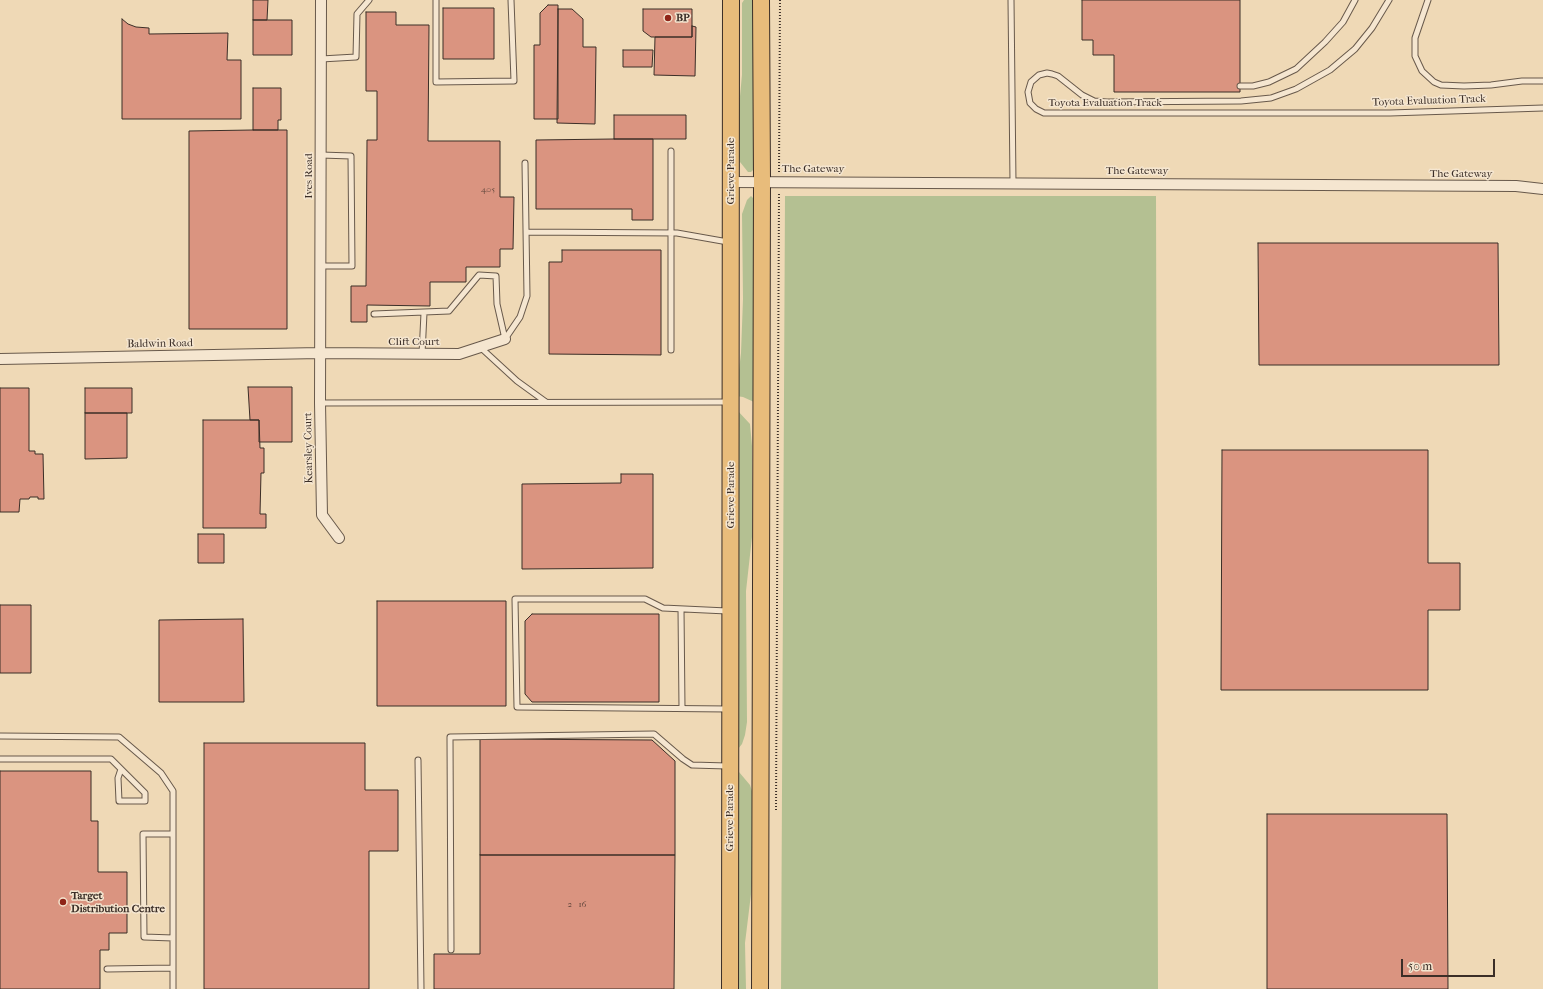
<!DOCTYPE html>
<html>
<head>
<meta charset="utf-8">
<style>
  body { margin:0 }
  #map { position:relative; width:1543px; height:989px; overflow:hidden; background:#efd9b6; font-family:"IM FELL French Canon",serif }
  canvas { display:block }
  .scale { position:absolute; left:1401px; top:959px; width:94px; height:18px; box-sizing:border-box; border:2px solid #3b2e27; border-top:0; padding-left:5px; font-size:12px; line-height:14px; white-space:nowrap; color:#3b2e27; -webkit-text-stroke:3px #f5e6d0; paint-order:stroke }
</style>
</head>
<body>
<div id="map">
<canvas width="1543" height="989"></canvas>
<div class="scale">50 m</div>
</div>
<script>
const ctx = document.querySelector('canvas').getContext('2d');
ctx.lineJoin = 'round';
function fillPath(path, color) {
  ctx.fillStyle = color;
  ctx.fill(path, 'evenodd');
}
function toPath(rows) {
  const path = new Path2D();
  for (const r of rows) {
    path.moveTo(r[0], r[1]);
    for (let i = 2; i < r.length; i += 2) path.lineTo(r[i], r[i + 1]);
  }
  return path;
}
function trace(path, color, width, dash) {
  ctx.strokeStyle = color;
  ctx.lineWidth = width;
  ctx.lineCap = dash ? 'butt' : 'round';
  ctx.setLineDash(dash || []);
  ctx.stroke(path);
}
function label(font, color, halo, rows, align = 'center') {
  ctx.font = font + ' "IM FELL French Canon",serif';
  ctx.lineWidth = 3;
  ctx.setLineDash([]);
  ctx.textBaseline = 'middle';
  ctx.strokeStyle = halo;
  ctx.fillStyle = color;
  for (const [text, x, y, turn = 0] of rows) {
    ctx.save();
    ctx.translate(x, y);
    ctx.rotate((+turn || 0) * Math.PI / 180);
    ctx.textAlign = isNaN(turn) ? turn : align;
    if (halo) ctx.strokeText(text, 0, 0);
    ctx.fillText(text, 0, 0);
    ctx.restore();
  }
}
const green = toPath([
  [744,0,753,0,753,170,751,172,748,172,740,162,736,139,742,75,742,3],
  [751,196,753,198,754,402,743,397,736,396,741,353,743,299,742,214,747,200],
  [785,196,1156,196,1158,989,781,989],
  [737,410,750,424,752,446,752,537,746,591,747,722,745,735,742,744,738,749],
  [739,772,750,785,753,794,752,886,745,943,746,989,736,989,736,773]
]);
const building = toPath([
  [253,0,268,0,267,20,253,20,253,0],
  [1082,0,1240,0,1240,92,1114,92,1114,55,1093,55,1093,40,1082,40,1082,0],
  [548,5,558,5,558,119,534,119,534,45,540,45,540,13,548,5],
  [443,8,494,8,494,59,443,59,443,8],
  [558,9,572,9,583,19,583,47,596,47,595,124,557,123,558,9],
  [643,9,692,9,692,37,651,37,643,31,643,9],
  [366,12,396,12,396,25,429,25,428,141,500,141,500,197,514,197,513,249,500,249,500,267,466,267,466,282,430,282,430,306,367,305,367,322,351,322,351,286,366,286,367,140,377,140,377,91,366,91,366,12],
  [122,19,128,24,136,27,149,28,149,34,228,33,227,60,241,60,241,119,122,119,122,19],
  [253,20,292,20,292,55,253,55,253,20],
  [692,26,696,27,695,76,654,75,655,37,692,37,692,26],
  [623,50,653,50,652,67,623,67,623,50],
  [253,88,281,88,281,120,278,120,278,130,253,130,253,88],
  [614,115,686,115,686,139,614,139,614,115],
  [253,130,287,130,287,329,189,329,189,131,253,130],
  [614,139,653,139,653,220,632,220,632,209,536,209,536,140,614,139],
  [1258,243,1498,243,1499,365,1259,365,1258,243],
  [562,250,661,250,661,355,549,354,549,262,562,262,562,250],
  [248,387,292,387,292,442,259,442,259,420,250,420,248,387],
  [0,388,29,388,29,451,35,451,35,454,43,454,44,499,38,499,38,497,30,497,29,499,20,499,19,512,0,512,0,388],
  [85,388,132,388,132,413,85,413,85,388],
  [85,413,127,413,127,458,85,459,85,413],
  [203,420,259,420,260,448,264,448,264,473,261,473,260,514,266,514,266,528,203,528,203,420],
  [1222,450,1428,450,1428,563,1460,563,1460,610,1428,610,1428,690,1221,690,1222,450],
  [621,474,653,474,653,568,522,569,522,484,621,483,621,474],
  [198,534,224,534,224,563,198,563,198,534],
  [377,601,506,601,506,706,377,706,377,601],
  [0,605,31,605,31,673,0,673,0,605],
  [532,614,659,614,659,702,532,702,525,694,525,621,532,614],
  [243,619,244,702,159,702,159,620,243,619],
  [480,739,652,740,675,761,675,855,480,855,480,739],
  [204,743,365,743,365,790,398,790,398,851,369,851,369,989,204,989,204,743],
  [0,771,91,771,91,821,98,821,98,872,127,872,127,933,109,933,109,950,100,950,100,989,0,989,0,771],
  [1267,814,1447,814,1448,989,1267,989,1267,814],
  [480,855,675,855,674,989,434,989,434,954,480,954,480,855]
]);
const path = toPath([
  [779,172,780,0],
  [776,810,779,192]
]);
const service = toPath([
  [436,0,436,82,514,81,511,0],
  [1011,0,1013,182],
  [1389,0,1372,28,1355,49,1330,70,1296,89,1271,98,1241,101,1107,102,1094,101,1082,95,1058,76,1052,74,1047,73,1039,75,1031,82,1028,92,1030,103,1036,109,1044,113,1390,113,1543,108],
  [1428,0,1415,38,1415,56,1422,71,1434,82,1441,85,1464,86,1491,85,1522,81,1543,81],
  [321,59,356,57,357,14,369,0],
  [1240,86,1253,86,1269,82,1296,69,1325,42,1343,22,1355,0],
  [671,151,671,350],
  [526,232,677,233,728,242],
  [320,266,352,266,351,156,321,155],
  [374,314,449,311,479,275,496,276,497,304,505,339],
  [505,339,520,317,527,296,525,163],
  [480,347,517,381,546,402],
  [422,354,424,313],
  [320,403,729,402],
  [681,609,682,708],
  [727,611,663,608,645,599,515,599,517,707,728,709],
  [0,736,119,737,161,773,173,791,173,989],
  [0,759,111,759,145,793,145,801,119,801,118,778,121,769],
  [418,760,421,989],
  [173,834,143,834,144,937,173,938],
  [451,950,450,737,654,734,683,759,692,765,727,766],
  [107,969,173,968]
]);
const minor = toPath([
  [321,0,320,403,322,515,339,538],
  [731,182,1516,186,1543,189],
  [0,359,320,353,459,354,505,339]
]);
const primary = toPath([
  [730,989,731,0],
  [760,989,762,181,761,0]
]);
const markers = [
  [668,18,4,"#8f2418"],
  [63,902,4,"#8f2418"]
];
const numberNames = [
  ["405",488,190],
  ["2 - 16",577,905]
];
const poiNames = [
  ["BP",676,18],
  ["Target",71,896],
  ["Distribution Centre",71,909]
];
const streetNames = [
  ["Toyota Evaluation Track",1429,101,-2],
  ["Toyota Evaluation Track",1105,103],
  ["The Gateway",813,169],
  ["Grieve Parade",731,171,-90],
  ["The Gateway",1137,171],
  ["The Gateway",1461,174],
  ["Ives Road",309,176,-90],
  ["Clift Court",414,342],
  ["Baldwin Road",160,344,-1],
  ["Kearsley Court",309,448,-91],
  ["Grieve Parade",731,495,-90],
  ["Grieve Parade",730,818,-90]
];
fillPath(green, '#b4c092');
fillPath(building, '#da9480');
trace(building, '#3b2e27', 1);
trace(service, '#68594b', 7);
trace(minor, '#68594b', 12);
trace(primary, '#3b2e27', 18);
trace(path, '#3b2e27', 2, [1, 2]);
trace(service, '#f5e6d0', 5);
trace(minor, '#f5e6d0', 10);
trace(primary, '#e8bc7b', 16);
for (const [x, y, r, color] of markers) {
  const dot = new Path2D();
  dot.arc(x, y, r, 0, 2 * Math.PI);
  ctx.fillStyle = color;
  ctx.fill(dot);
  trace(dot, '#f5e6d0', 1.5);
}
label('9px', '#63483d', null, numberNames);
label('bold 11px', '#3b2e27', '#f5e6d0', poiNames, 'left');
label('11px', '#3b2e27', '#f5e6d0', streetNames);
</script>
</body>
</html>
